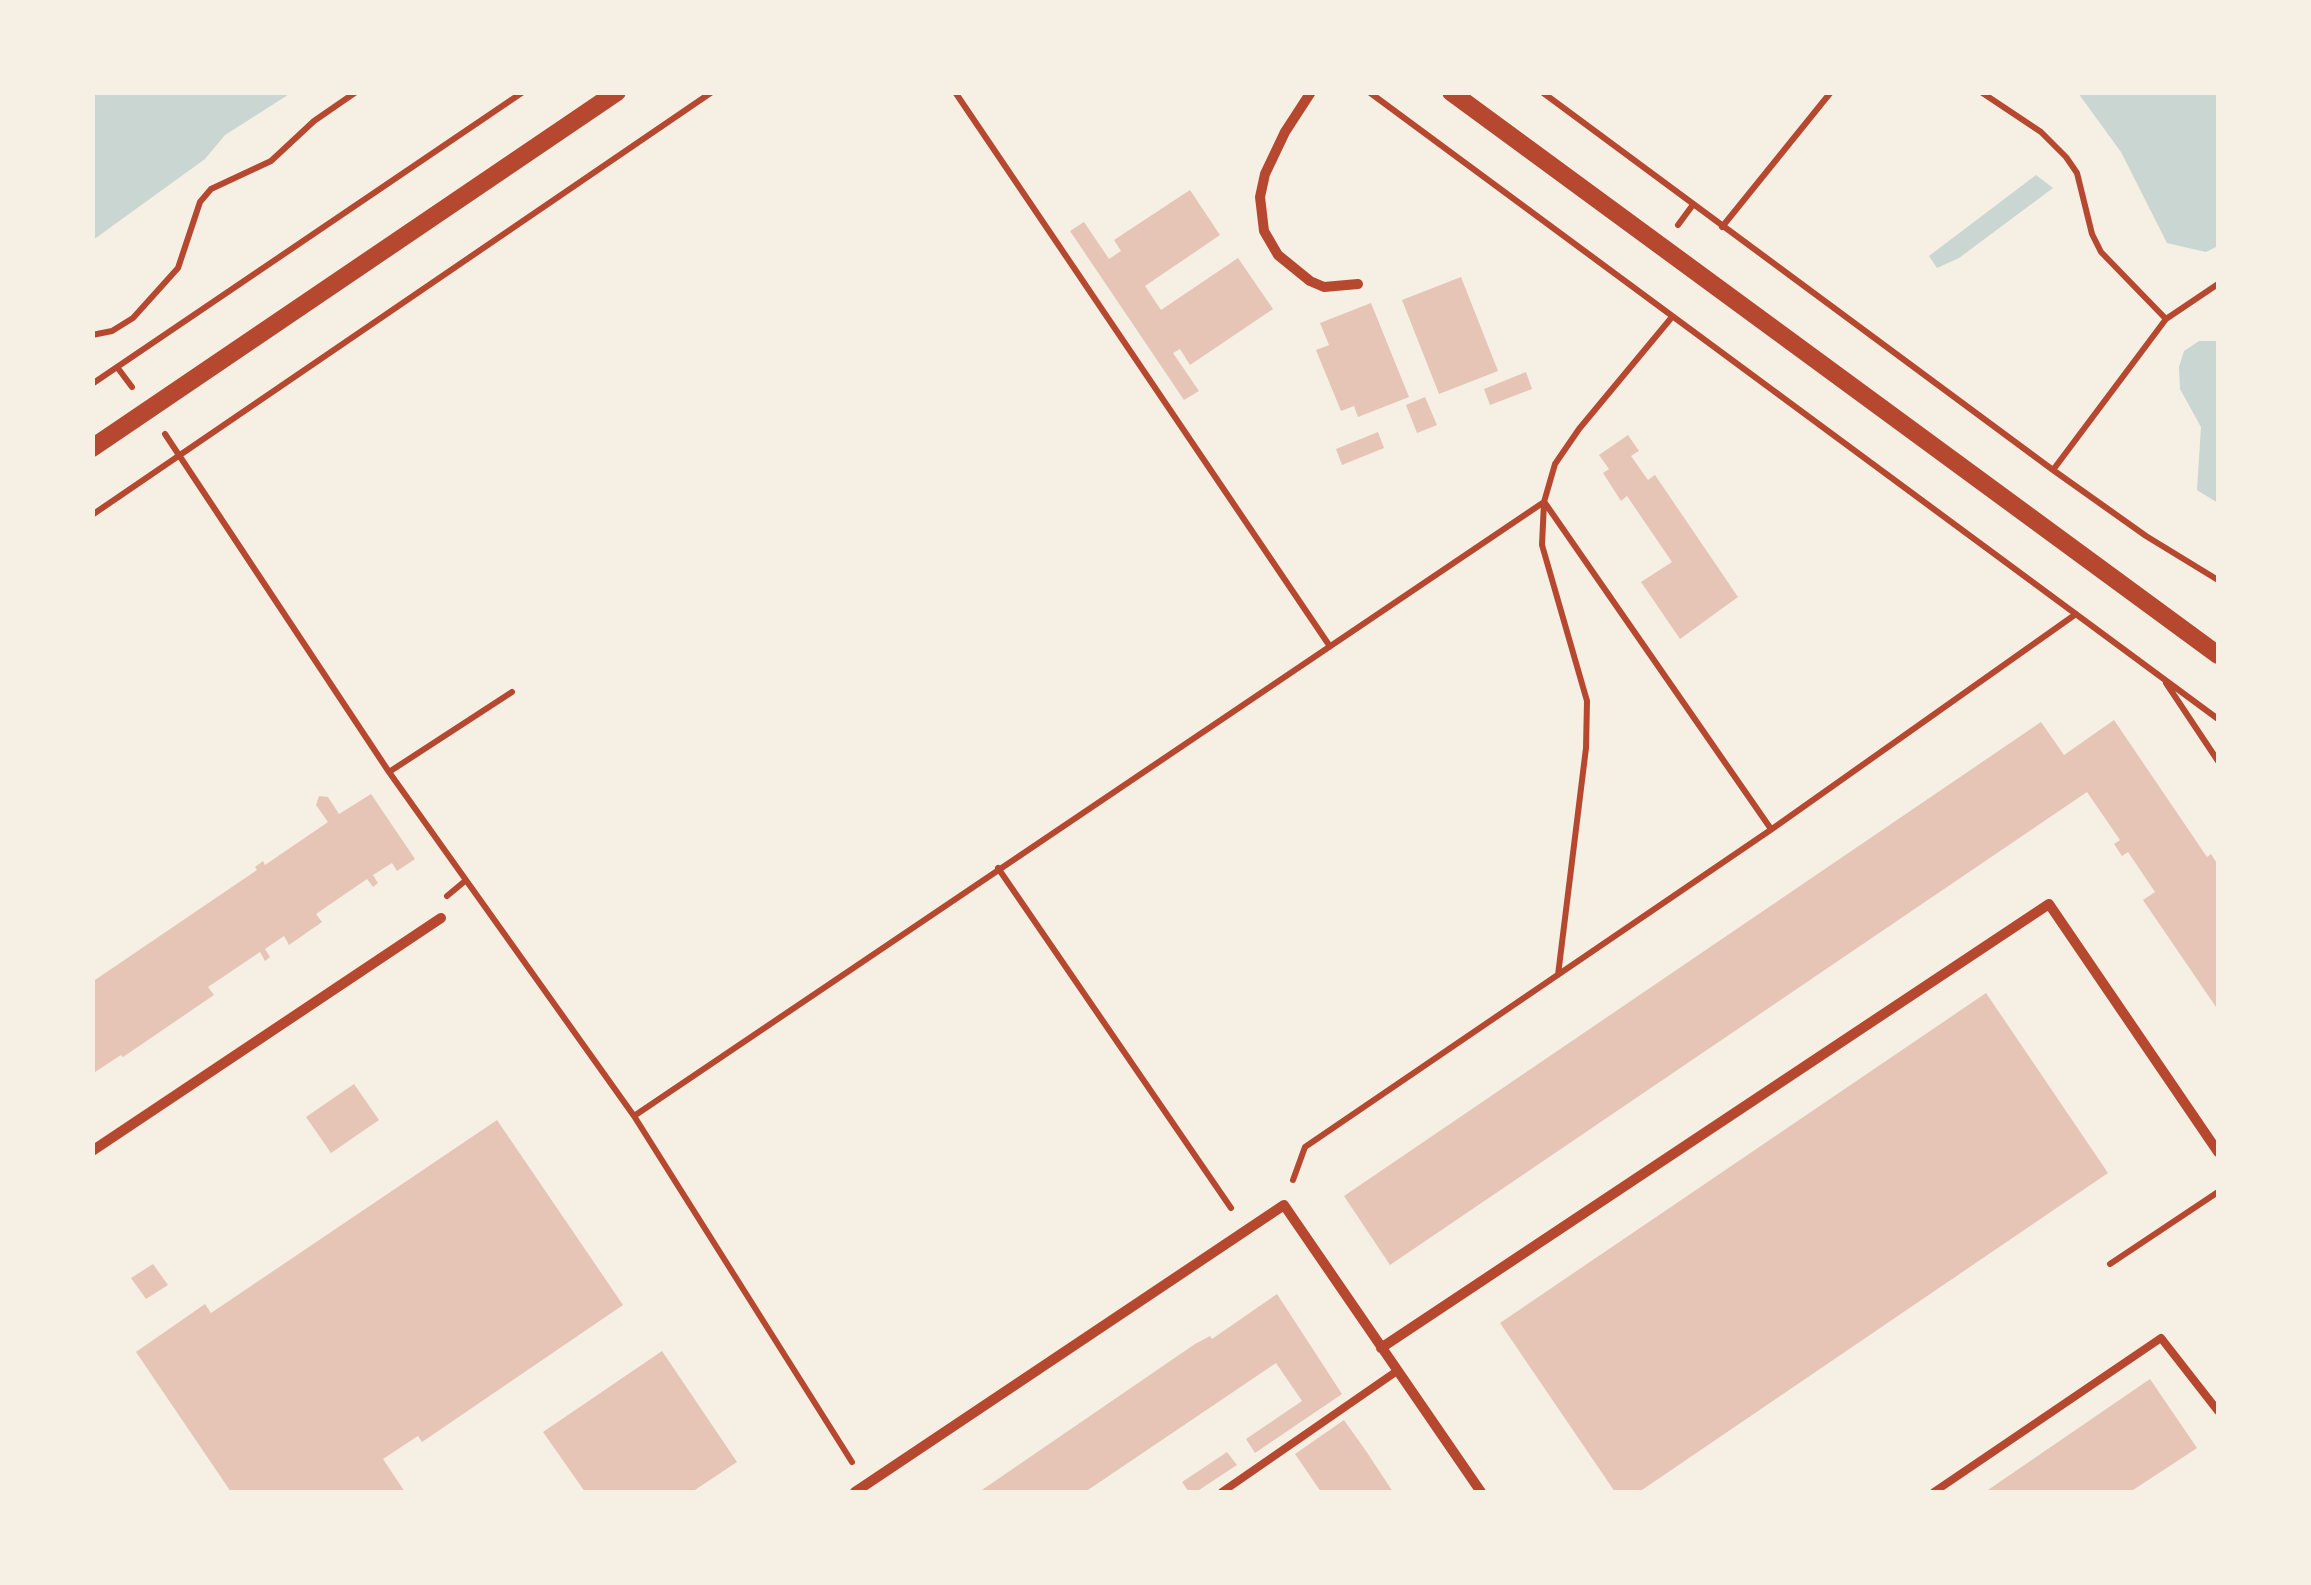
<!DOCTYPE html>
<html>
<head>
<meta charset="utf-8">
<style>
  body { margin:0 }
  #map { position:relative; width:2311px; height:1585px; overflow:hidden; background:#f6efe4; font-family:Quicksand,sans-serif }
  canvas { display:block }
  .frame { position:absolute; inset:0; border:95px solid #f6efe4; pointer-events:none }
</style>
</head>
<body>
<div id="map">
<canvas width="2311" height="1585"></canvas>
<div class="frame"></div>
</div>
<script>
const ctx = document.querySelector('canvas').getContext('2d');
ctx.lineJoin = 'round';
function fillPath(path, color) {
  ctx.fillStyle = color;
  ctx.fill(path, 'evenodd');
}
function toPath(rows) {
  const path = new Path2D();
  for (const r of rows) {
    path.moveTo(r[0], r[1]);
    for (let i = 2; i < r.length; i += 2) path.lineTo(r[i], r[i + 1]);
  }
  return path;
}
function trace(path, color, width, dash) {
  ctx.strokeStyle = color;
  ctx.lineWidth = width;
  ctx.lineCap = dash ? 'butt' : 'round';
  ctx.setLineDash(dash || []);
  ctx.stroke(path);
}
const water = toPath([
  [93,92,291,92,291,93,225,135,205,159,93,240],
  [2078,93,2218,93,2218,246,2206,252,2167,243,2121,152],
  [2036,175,2053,188,1959,258,1937,268,1929,256],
  [2199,341,2218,341,2218,503,2197,490,2201,427,2180,389,2179,367,2184,351]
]);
const building = toPath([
  [1190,190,1220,235,1145,286,1161,310,1238,258,1273,309,1190,365,1180,349,1173,353,1199,391,1184,400,1070,231,1084,222,1109,259,1121,251,1114,240],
  [1461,277,1498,371,1439,394,1402,300],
  [1371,303,1409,397,1358,417,1354,406,1341,411,1316,350,1329,345,1320,323],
  [1526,372,1532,389,1490,405,1484,389],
  [1425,397,1437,425,1417,433,1406,405],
  [1378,432,1384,448,1342,465,1336,449],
  [1628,435,1639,451,1631,456,1648,480,1655,475,1738,597,1680,639,1641,582,1672,562,1627,496,1621,501,1603,473,1609,469,1599,455],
  [2114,720,2207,857,2211,854,2218,865,2218,1010,2143,900,2155,892,2128,852,2122,856,2114,844,2120,840,2087,792,1390,1265,1344,1196,2041,722,2064,755],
  [371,794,415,859,397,871,392,863,373,875,378,883,373,887,367,879,316,914,322,922,289,945,284,936,265,949,270,957,265,961,260,952,208,987,214,995,123,1057,121,1055,92,1074,92,982,257,870,255,867,263,861,265,865,328,822,316,805,319,796,328,797,339,814],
  [1986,993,2108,1173,1639,1492,1615,1492,1500,1323],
  [354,1084,379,1120,331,1153,306,1117],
  [497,1120,623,1305,422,1442,418,1436,383,1459,405,1492,231,1492,136,1352,205,1304,211,1313],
  [153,1264,168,1285,146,1299,131,1278],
  [1277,1294,1342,1394,1255,1453,1246,1439,1302,1401,1276,1363,1085,1492,979,1492,1195,1344,1210,1336,1212,1339],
  [662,1351,737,1462,692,1492,585,1492,543,1432],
  [2150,1379,2197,1448,2191,1452,2130,1492,1985,1492],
  [1344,1420,1366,1451,1393,1492,1321,1492,1295,1454],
  [1227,1452,1237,1465,1196,1492,1189,1492,1182,1482]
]);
const path = toPath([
  [955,92,1329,645],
  [1369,92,2218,719],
  [1542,92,2053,470,2146,536,2218,580],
  [1981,92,2041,132,2066,157,2077,173,2092,234,2101,252,2166,319],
  [1678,225,1692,206],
  [1722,227,1831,92],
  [92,335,112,331,133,318,178,268,200,202,211,189,271,161,314,121,356,92],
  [117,367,132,387],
  [92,384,523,92],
  [165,434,389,772,634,1116,852,1462],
  [2053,470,2166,319,2218,284],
  [1545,503,1771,829],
  [92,515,712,92],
  [2166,683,2218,761],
  [389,772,512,692],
  [998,868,1231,1208],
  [447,896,465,881],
  [1558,975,1586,748,1587,701,1542,545,1544,502,1555,464,1579,429,1672,317],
  [634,1116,1544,502],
  [1293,1180,1305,1147,1772,829,2076,614],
  [2110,1264,2218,1192]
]);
const service = toPath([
  [1222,1492,1397,1371],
  [1934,1492,2161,1338,2218,1411]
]);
const minor = toPath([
  [1311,92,1285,132,1265,174,1260,197,1264,231,1278,255,1310,281,1324,287,1358,284],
  [92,1151,441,918],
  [1381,1348,2049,904,2218,1152],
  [855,1492,1284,1205,1481,1492]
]);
const tertiary = toPath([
  [1451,92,2218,655],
  [92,448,617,92]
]);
fillPath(water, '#c9d6d2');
fillPath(building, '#e6c5b7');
trace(path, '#b5482f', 6);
trace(service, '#b5482f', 8);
trace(minor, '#b5482f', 10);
trace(tertiary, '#b5482f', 18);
</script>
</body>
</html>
